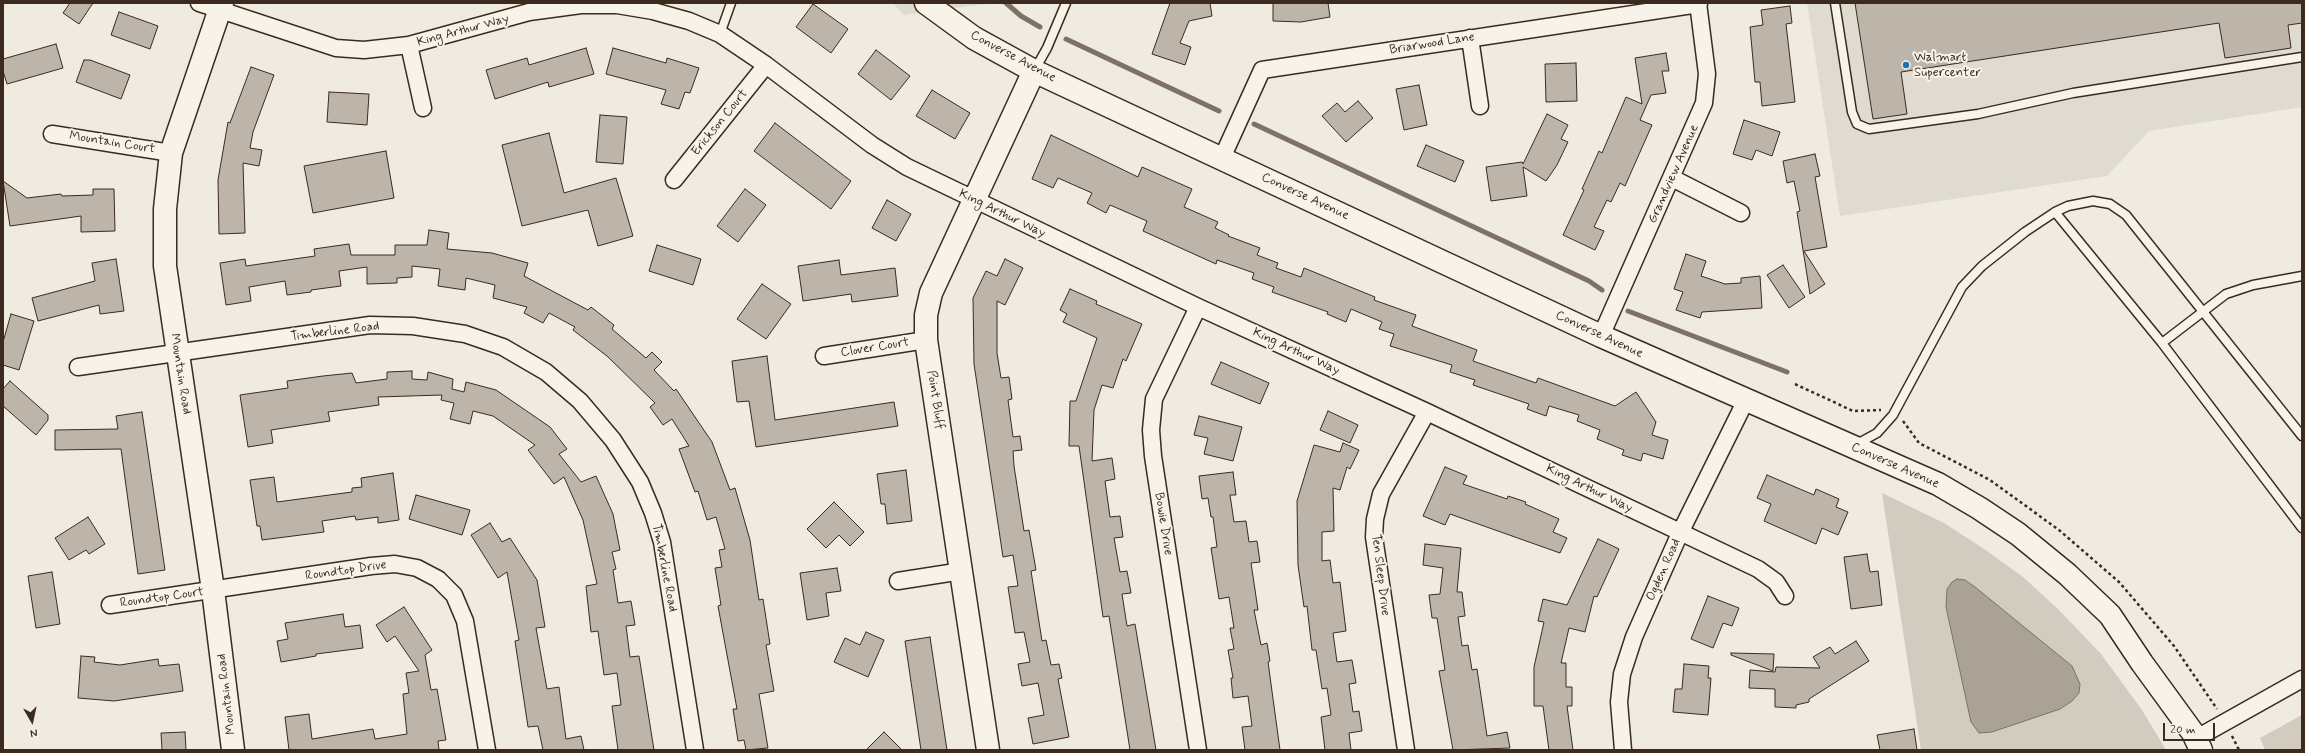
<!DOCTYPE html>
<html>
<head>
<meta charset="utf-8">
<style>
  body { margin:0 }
  #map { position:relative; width:2305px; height:753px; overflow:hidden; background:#efebe0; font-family:Mynerve,sans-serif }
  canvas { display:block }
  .frame { position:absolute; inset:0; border:4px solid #3b2a1e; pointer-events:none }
  .north { position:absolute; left:12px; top:701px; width:40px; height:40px; -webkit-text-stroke:3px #f7f3e8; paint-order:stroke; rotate:171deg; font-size:11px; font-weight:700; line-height:16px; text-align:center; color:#3b2a1e }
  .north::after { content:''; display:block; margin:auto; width:14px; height:18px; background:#3b2a1e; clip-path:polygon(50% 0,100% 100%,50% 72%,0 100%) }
  .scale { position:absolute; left:2163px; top:723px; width:52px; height:18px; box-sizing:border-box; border:2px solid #3b2a1e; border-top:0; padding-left:5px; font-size:12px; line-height:14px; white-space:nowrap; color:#3b2a1e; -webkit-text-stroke:3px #f7f3e8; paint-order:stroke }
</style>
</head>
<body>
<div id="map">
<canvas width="2305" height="753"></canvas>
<div class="frame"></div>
<div class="north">N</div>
<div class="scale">20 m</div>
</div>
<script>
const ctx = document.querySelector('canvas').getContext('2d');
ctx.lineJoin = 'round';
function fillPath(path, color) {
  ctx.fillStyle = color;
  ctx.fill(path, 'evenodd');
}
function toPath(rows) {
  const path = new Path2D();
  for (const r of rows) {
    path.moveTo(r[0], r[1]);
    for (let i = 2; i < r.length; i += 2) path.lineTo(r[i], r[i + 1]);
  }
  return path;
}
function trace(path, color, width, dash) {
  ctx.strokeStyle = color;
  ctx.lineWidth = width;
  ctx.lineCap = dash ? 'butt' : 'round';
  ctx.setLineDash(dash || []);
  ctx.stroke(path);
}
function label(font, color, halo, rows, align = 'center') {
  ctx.font = font + ' Mynerve,sans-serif';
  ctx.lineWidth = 4;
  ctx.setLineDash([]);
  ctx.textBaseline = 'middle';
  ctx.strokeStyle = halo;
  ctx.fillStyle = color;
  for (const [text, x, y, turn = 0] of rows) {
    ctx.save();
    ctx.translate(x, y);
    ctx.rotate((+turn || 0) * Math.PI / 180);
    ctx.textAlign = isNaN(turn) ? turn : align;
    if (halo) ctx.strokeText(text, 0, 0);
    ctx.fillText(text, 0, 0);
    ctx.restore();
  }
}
const built = toPath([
  [893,3,993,3,904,15],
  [1807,3,2302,3,2302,107,2149,131,2107,176,1840,216]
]);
const green = toPath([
  [1882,493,1944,523,1984,549,2023,577,2058,609,2101,654,2142,710,2166,750,1921,750],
  [2302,715,2302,750,2265,750,2260,738]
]);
const water = toPath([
  [1957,579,1965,580,1975,587,2072,666,2080,684,2079,693,2072,701,2060,709,1992,732,1979,733,1971,722,1946,607,1947,589,1952,582,1957,579]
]);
const stream = toPath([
  [1006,3,1021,16,1040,27],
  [1066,39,1219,111],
  [1254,124,1589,281,1602,290],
  [1628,311,1787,372]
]);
const building = toPath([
  [70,3,93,3,79,24,63,13,70,3],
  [1170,3,1210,3,1212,16,1189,21,1180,43,1191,47,1185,65,1152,54,1170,3],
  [1273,3,1328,3,1330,17,1301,22,1273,21,1273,3],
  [1855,3,2302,3,2302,23,2288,25,2291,48,2225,58,2219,23,1901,72,1907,114,1873,119,1855,3],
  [813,4,848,29,831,53,796,27,813,4],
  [1790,6,1792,23,1786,24,1795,102,1762,106,1760,82,1755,82,1750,27,1763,25,1761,10,1790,6],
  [119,12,158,26,150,49,111,35,119,12],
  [56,44,63,68,7,84,3,71,3,59,56,44],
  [586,48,594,74,549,87,548,82,495,99,486,70,527,58,529,65,586,48],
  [613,48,666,63,667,58,699,68,690,93,685,92,679,109,661,104,666,90,606,74,613,48],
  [876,50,910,76,891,100,858,74,876,50],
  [1666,53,1669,71,1662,71,1666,93,1651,95,1640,120,1652,125,1625,186,1620,183,1611,202,1607,200,1594,227,1604,231,1595,250,1563,235,1584,190,1582,189,1599,151,1602,153,1626,97,1642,104,1635,58,1666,53],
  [84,60,90,60,130,75,121,99,76,82,84,60],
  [1576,63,1577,101,1546,102,1545,64,1576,63],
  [251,67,274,75,253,132,250,148,262,150,259,166,243,163,245,233,219,234,218,180,228,122,230,123,251,67],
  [1419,85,1427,125,1404,130,1396,89,1419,85],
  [932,90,970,113,955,139,916,116,932,90],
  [329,92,369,94,367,125,327,122,329,92],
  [1358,101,1373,118,1346,142,1322,116,1337,103,1345,112,1358,101],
  [1547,114,1568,125,1561,139,1568,142,1557,165,1546,181,1523,167,1527,196,1491,201,1486,167,1522,162,1523,164,1547,114],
  [600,115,627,117,623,164,596,162,600,115],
  [1744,120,1780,132,1772,156,1756,150,1752,160,1733,154,1744,120],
  [775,123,851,181,831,209,754,151,775,123],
  [549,133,564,193,616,178,633,236,598,246,588,210,522,226,502,145,549,133],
  [1051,135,1138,177,1142,167,1192,189,1184,207,1218,222,1215,228,1229,235,1228,236,1260,248,1257,255,1278,263,1276,268,1301,277,1304,268,1375,297,1374,300,1416,315,1412,326,1477,350,1473,361,1536,383,1538,378,1615,406,1636,392,1656,422,1652,435,1668,440,1663,459,1643,453,1641,461,1622,455,1624,450,1597,439,1600,430,1577,421,1579,415,1549,406,1546,416,1527,409,1529,404,1473,385,1475,380,1450,372,1452,365,1390,346,1394,334,1379,329,1382,322,1351,309,1346,322,1327,314,1328,312,1272,292,1274,287,1252,279,1254,273,1217,260,1216,264,1143,231,1147,221,1110,205,1106,213,1087,203,1092,193,1058,178,1053,188,1032,179,1051,135],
  [1426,145,1464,161,1455,182,1417,166,1426,145],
  [386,151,394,198,313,213,304,166,386,151],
  [1815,154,1820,176,1815,177,1827,247,1804,251,1825,284,1810,294,1797,212,1800,211,1794,181,1787,183,1783,161,1815,154],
  [3,181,27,198,61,194,62,196,93,195,93,189,114,189,115,231,81,232,81,216,10,226,3,181],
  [745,189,766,205,738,242,717,226,745,189],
  [887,200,911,214,896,241,872,228,887,200],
  [429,230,449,233,447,249,492,253,528,263,524,276,588,310,591,307,614,325,612,329,646,358,652,352,662,362,654,370,674,391,676,389,712,442,730,490,735,488,750,540,759,600,763,599,770,644,766,645,774,691,759,694,768,748,746,750,744,740,738,741,733,709,737,709,718,606,721,605,715,568,722,567,719,550,725,549,716,517,707,520,698,491,695,492,679,449,689,446,672,419,663,425,650,407,655,403,607,356,573,330,575,327,549,313,543,323,524,313,527,307,493,298,495,285,466,278,465,290,438,286,440,269,412,266,412,277,397,278,397,283,367,284,367,267,339,271,341,286,311,290,311,292,287,295,285,281,249,287,251,301,226,305,220,263,245,259,246,266,315,256,314,249,349,244,351,255,395,255,395,245,427,245,429,230],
  [657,245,701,259,693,285,649,271,657,245],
  [1686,254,1706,261,1701,276,1725,284,1741,283,1741,278,1760,276,1762,308,1702,312,1700,318,1676,310,1683,292,1674,289,1686,254],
  [116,259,124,311,100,314,99,305,38,321,32,298,95,281,92,263,116,259],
  [1005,259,1023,268,1005,305,997,301,997,353,1001,378,1009,377,1012,399,1008,400,1013,437,1020,436,1022,450,1013,451,1014,466,1024,531,1029,530,1036,570,1031,571,1042,641,1046,640,1051,665,1059,664,1062,678,1058,679,1069,737,1033,744,1028,718,1044,715,1038,683,1022,686,1018,664,1030,662,1024,632,1015,633,1008,587,1018,586,1013,555,1003,557,974,364,973,298,986,271,997,276,1005,259],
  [839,260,841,275,895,268,898,296,852,302,851,294,803,301,798,266,839,260],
  [1783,265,1805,297,1789,308,1767,275,1783,265],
  [762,284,791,304,766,339,737,319,762,284],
  [1070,289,1097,301,1096,304,1142,324,1126,361,1123,359,1113,388,1102,385,1094,410,1092,461,1112,458,1115,479,1105,481,1110,517,1120,516,1123,537,1114,538,1120,572,1127,571,1131,593,1122,594,1127,626,1135,624,1156,750,1130,750,1109,616,1103,617,1079,446,1069,446,1070,401,1076,401,1097,338,1063,322,1067,314,1060,310,1070,289],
  [11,314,34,321,19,370,3,365,3,342,11,314],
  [767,356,775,420,894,402,898,426,756,447,749,401,737,402,732,361,767,356],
  [1221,362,1269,383,1260,404,1211,384,1221,362],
  [412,371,412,379,427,380,428,372,453,379,452,389,464,392,466,382,496,390,550,427,567,449,559,454,581,482,596,476,613,514,620,550,612,552,616,569,613,570,618,603,631,601,635,625,626,626,630,657,639,656,654,750,618,750,612,706,621,705,617,673,604,675,598,631,591,632,586,586,597,584,583,520,564,477,554,484,528,450,535,445,493,416,473,411,470,424,450,419,454,403,441,400,442,395,378,397,379,405,328,412,330,421,271,430,273,443,248,447,240,395,288,388,287,381,323,376,352,373,356,383,387,379,387,372,412,371],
  [10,381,48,415,48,420,36,435,3,406,3,389,10,381],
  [1328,411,1358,425,1350,443,1320,430,1328,411],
  [142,412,165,570,138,574,121,449,55,450,55,430,118,429,116,416,142,412],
  [1199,416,1242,427,1233,461,1204,454,1208,438,1194,435,1199,416],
  [1343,443,1359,450,1350,469,1347,467,1340,490,1333,488,1334,531,1322,532,1322,561,1330,560,1333,583,1340,582,1346,631,1333,633,1337,662,1352,660,1356,683,1349,684,1353,712,1359,711,1362,731,1349,733,1351,750,1325,750,1321,717,1331,715,1327,688,1322,689,1316,650,1312,650,1307,606,1304,607,1298,565,1297,501,1314,445,1340,452,1343,443],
  [1445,467,1467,476,1463,484,1507,499,1508,496,1526,502,1525,504,1559,519,1553,532,1567,538,1560,553,1450,514,1445,525,1423,516,1445,467],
  [906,470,912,521,887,524,885,504,881,504,877,474,906,470],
  [1233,472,1236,495,1230,495,1234,522,1246,521,1249,542,1257,541,1260,562,1251,563,1258,610,1254,610,1261,645,1267,643,1270,661,1268,662,1280,750,1245,750,1242,727,1252,726,1248,696,1233,698,1231,678,1233,678,1228,650,1234,649,1230,628,1234,628,1229,597,1219,599,1211,548,1217,547,1213,517,1211,517,1208,498,1202,499,1199,476,1233,472],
  [393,473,399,520,378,523,378,517,356,520,355,516,322,521,324,532,262,540,260,526,257,526,250,480,274,477,277,502,352,492,352,488,362,487,361,478,393,473],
  [1767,475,1814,495,1816,489,1839,499,1836,507,1848,512,1838,535,1822,528,1816,544,1764,521,1771,504,1757,498,1767,475],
  [416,495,470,510,462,535,409,519,416,495],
  [834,502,864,532,850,546,839,535,826,548,807,529,834,502],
  [88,517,105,544,89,554,86,550,69,560,55,538,88,517],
  [490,523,502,542,510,538,537,580,545,627,536,628,547,689,559,687,566,739,581,736,584,750,543,750,538,726,528,727,515,641,519,640,507,572,498,578,471,535,490,523],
  [1598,539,1619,549,1597,597,1594,596,1585,632,1569,628,1561,663,1566,663,1566,687,1572,687,1572,706,1567,706,1573,750,1549,750,1543,706,1534,706,1534,667,1544,622,1538,621,1543,599,1567,605,1598,539],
  [1425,544,1461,548,1457,592,1462,592,1465,616,1458,617,1462,646,1468,645,1472,670,1477,669,1487,736,1507,732,1510,748,1453,750,1439,671,1445,670,1437,618,1432,618,1429,595,1440,594,1443,568,1423,565,1425,544],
  [1867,554,1870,572,1878,571,1882,605,1851,609,1844,557,1867,554],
  [837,568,841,591,826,593,829,616,807,620,800,573,837,568],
  [52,572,60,624,36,628,28,576,52,572],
  [1708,596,1739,608,1732,626,1723,623,1713,648,1691,639,1708,596],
  [404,607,432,650,425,655,431,690,437,689,446,740,438,741,439,750,289,750,285,717,309,714,312,739,373,729,375,739,407,734,403,694,409,693,406,673,419,671,395,636,387,642,376,625,404,607],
  [343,614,345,627,360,625,363,648,316,654,316,656,281,662,277,641,288,639,285,623,343,614],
  [866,632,884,640,868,677,834,662,845,638,860,645,866,632],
  [930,637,937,684,947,750,921,750,905,641,930,637],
  [1856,641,1869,661,1809,699,1809,702,1796,705,1796,708,1775,707,1775,689,1749,688,1750,670,1775,672,1776,667,1820,668,1813,657,1830,647,1835,654,1856,641],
  [1731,653,1774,654,1773,671,1731,655,1731,653],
  [81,656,95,657,94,662,120,665,158,659,159,666,179,664,183,691,114,701,78,698,81,656],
  [1684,664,1709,666,1708,678,1711,678,1708,715,1673,712,1675,689,1682,689,1684,664],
  [1914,729,1917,750,1880,750,1877,735,1914,729],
  [185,732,186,750,162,750,161,733,185,732],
  [884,732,902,750,866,750,884,732]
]);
const path = toPath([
  [1795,384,1853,411,1881,410],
  [1903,421,1919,443,1990,480,2059,530,2119,582,2174,646,2217,709],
  [2232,736,2239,750]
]);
const lane = toPath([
  [1835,3,1852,112,1857,124,1869,129,1978,114,2073,93,2302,57],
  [720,34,731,3],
  [1034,71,1047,48,1066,3],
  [2055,212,2068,206,2093,201,2110,204,2126,215,2302,436],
  [2162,343,2226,294,2253,285,2302,276],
  [1857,444,1877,433,1893,415,1962,287,1982,266,2025,232,2055,212,2162,343,2302,528]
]);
const street = toPath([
  [199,3,336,48,364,50,409,45,529,12,581,5,617,5,653,11,689,21,720,34,766,65,872,145,907,167,1198,307,1427,412,1758,569,1776,582,1785,596],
  [1470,38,1480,106],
  [409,45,423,108],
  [52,134,171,153],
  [1222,158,1262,70,1699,4],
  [1672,178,1741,213],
  [674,180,766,65],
  [1601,336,1704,103,1707,74,1698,3],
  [824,356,926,340],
  [78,367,370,325,413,326,465,334,503,347,546,372,580,401,613,440,640,482,653,513,662,542,695,750],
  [898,581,962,571],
  [110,605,371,566,395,564,417,568,438,579,454,595,465,621,487,750],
  [2195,739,2302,679],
  [1198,750,1153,456,1151,430,1154,399,1198,307],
  [1406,750,1374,537,1375,519,1381,494,1427,412],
  [1623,750,1619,702,1622,674,1634,637,1680,533,1746,400]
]);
const secondary = toPath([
  [222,3,171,153,165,209,165,266,213,590,233,750],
  [926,3,974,38,1034,71,1601,336,1938,484,1979,508,2018,534,2067,574,2110,615,2142,663,2193,733,2201,750],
  [988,750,926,340,926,315,931,293,1034,71]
]);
const markers = [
  [1906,65,4,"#1f6fb2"]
];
const streetNames = [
  ["King Arthur Way",463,31,-15],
  ["Briarwood Lane",1432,44,-9],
  ["Converse Avenue",1013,57,28],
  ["Erickson Court",720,123,-51],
  ["Mountain Court",112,143,9],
  ["Grandview Avenue",1674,174,-66],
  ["Converse Avenue",1305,197,25],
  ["King Arthur Way",1002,214,26],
  ["Timberline Road",335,332,-7],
  ["Converse Avenue",1599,335,25],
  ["Clover Court",875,348,-9],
  ["King Arthur Way",1296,352,25],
  ["Mountain Road",180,374,81],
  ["Point Bluff",935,400,81],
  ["Converse Avenue",1895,466,24],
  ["King Arthur Way",1589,489,26],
  ["Bowie Drive",1163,524,81],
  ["Timberline Road",664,568,79],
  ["Ogden Road",1664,570,-66],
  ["Roundtop Drive",346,571,-8],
  ["Ten Sleep Drive",1380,575,83],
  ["Roundtop Court",162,598,-8],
  ["Mountain Road",227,694,-97]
];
const poiNames = [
  ["Walmart",1914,58],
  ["Supercenter",1914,73]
];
fillPath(built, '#e0dbd0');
fillPath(green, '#d1cbc0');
fillPath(water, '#aaa296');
trace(water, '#7e7266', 1);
trace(stream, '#7e7266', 5);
fillPath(building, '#bdb5aa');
trace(building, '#3b2a1e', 1);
trace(lane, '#3b2a1e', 11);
trace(street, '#3b2a1e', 19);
trace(secondary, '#3b2a1e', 25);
trace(path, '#3b2a1e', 2.5, [3, 3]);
trace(lane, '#f7f3e8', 8);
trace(street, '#f7f3e8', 16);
trace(secondary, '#f7f3e8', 22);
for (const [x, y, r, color] of markers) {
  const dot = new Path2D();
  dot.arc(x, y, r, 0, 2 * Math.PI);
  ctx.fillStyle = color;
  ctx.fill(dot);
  trace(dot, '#f7f3e8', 1.5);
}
label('13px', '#3b2a1e', '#f7f3e8', streetNames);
label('13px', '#3b2a1e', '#f7f3e8', poiNames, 'left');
</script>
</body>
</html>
